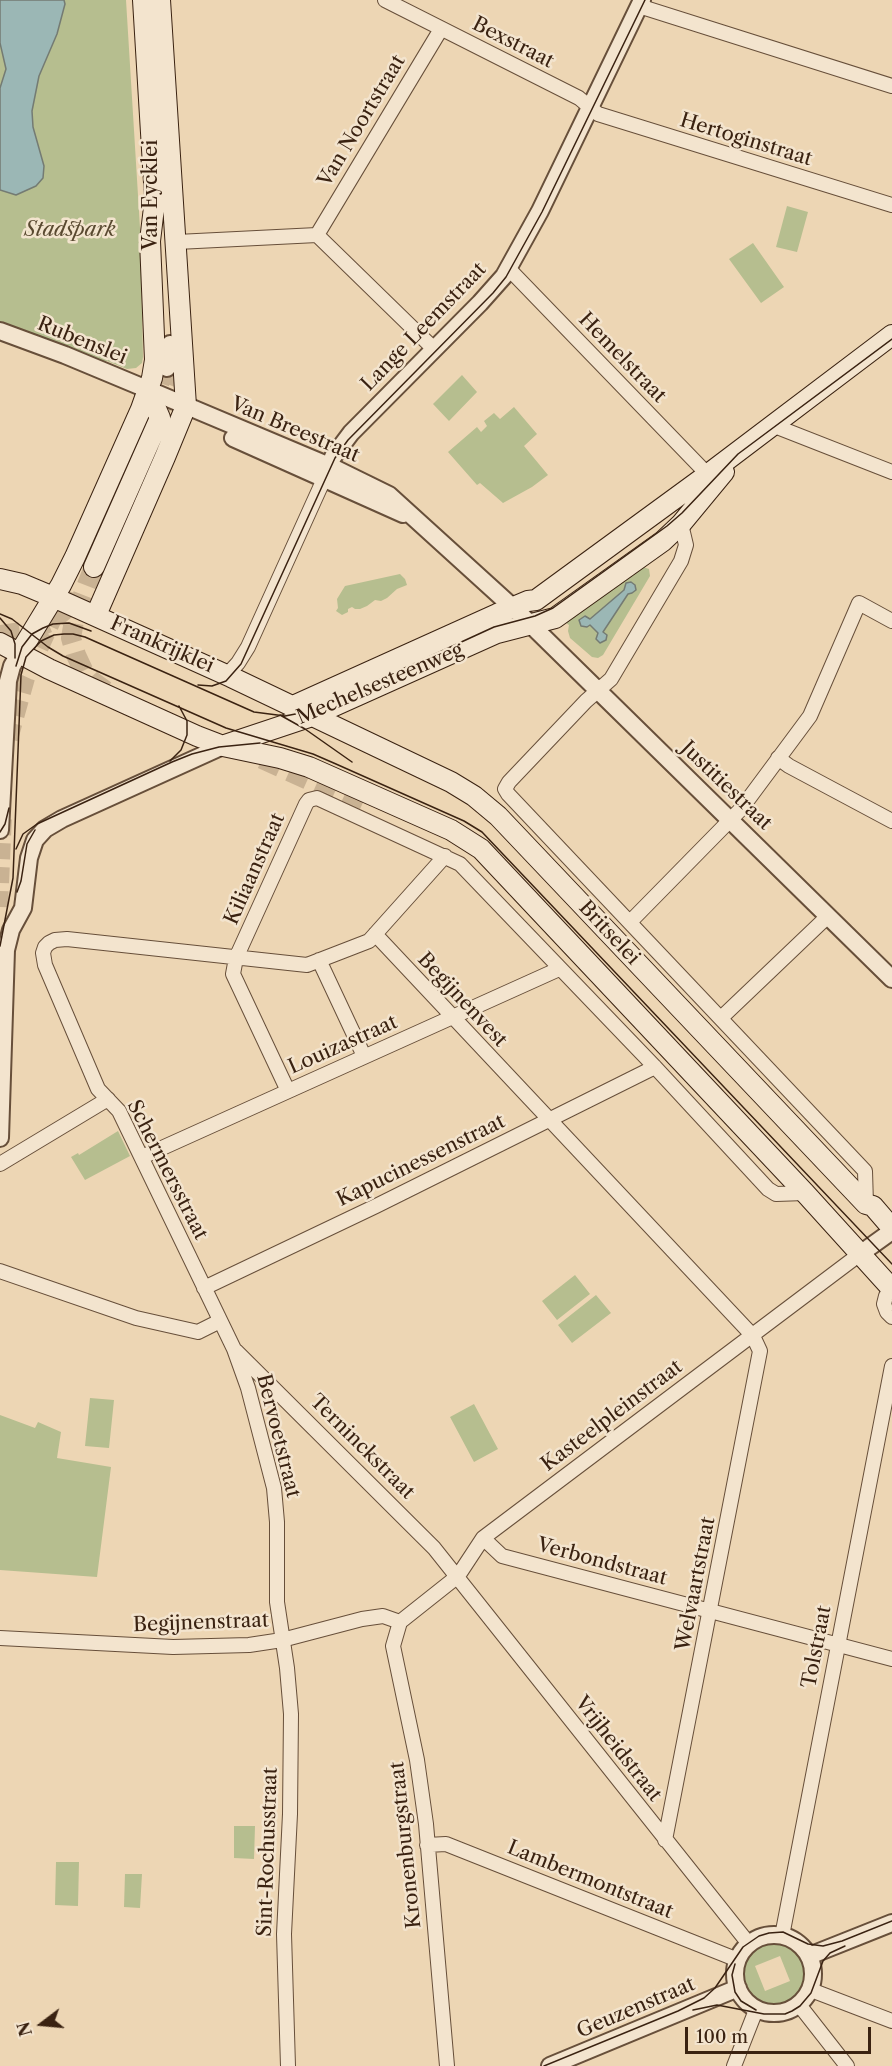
<!DOCTYPE html>
<html>
<head>
<meta charset="utf-8">
<style>
  body { margin:0 }
  #map { position:relative; width:892px; height:2066px; overflow:hidden; background:#edd6b4; font-family:"Libre Caslon Text",serif }
  canvas { display:block }
  .north { position:absolute; left:12px; top:1994px; width:60px; height:60px; -webkit-text-stroke:4px #f3e4ce; paint-order:stroke; rotate:254deg; font-size:16px; font-weight:700; line-height:24px; text-align:center; color:#3a2211 }
  .north::after { content:''; display:block; margin:auto; width:21px; height:27px; background:#3a2211; clip-path:polygon(50% 0,100% 100%,50% 72%,0 100%) }
  .scale { position:absolute; left:685px; top:2027px; width:186px; height:27px; box-sizing:border-box; border:3px solid #3a2211; border-top:0; padding-left:8px; font-size:18px; line-height:21px; white-space:nowrap; color:#3a2211; -webkit-text-stroke:4px #f3e4ce; paint-order:stroke }
</style>
</head>
<body>
<div id="map">
<canvas width="892" height="2066"></canvas>
<div class="north">N</div>
<div class="scale">100 m</div>
</div>
<script>
const ctx = document.querySelector('canvas').getContext('2d');
ctx.lineJoin = 'round';
function fillPath(path, color) {
  ctx.fillStyle = color;
  ctx.fill(path, 'evenodd');
}
function toPath(rows) {
  const path = new Path2D();
  for (const r of rows) {
    if (r.length === 3) {
      path.moveTo(r[0] + r[2], r[1]);
      path.arc(r[0], r[1], r[2], 0, 2 * Math.PI);
      continue;
    }
    path.moveTo(r[0], r[1]);
    for (let i = 2; i < r.length; i += 2) path.lineTo(r[i], r[i + 1]);
  }
  return path;
}
function trace(path, color, width, dash) {
  ctx.strokeStyle = color;
  ctx.lineWidth = width;
  ctx.lineCap = dash ? 'butt' : 'round';
  ctx.setLineDash(dash || []);
  ctx.stroke(path);
}
function label(font, color, halo, rows, align = 'center') {
  ctx.font = font + ' "Libre Caslon Text",serif';
  ctx.lineWidth = 5;
  ctx.setLineDash([]);
  ctx.textBaseline = 'middle';
  ctx.strokeStyle = halo;
  ctx.fillStyle = color;
  for (const [text, x, y, turn = 0] of rows) {
    ctx.save();
    ctx.translate(x, y);
    ctx.rotate((+turn || 0) * Math.PI / 180);
    ctx.textAlign = isNaN(turn) ? turn : align;
    if (halo) ctx.strokeText(text, 0, 0);
    ctx.fillText(text, 0, 0);
    ctx.restore();
  }
}
const green = toPath([
  [0,0,126,0,140,228,143,357,142,363,136,368,127,369,107,361,97,361,66,348,56,342,0,322],
  [787,206,808,212,797,252,776,247],
  [753,243,784,287,761,303,729,259],
  [462,375,477,392,449,421,433,404],
  [514,407,537,434,524,446,548,475,532,487,503,503,480,483,477,485,448,452,477,427,481,432,487,426,484,421,494,413,500,419],
  [643,567,649,569,650,576,603,655,598,658,592,657,570,638,568,631,569,625,566,623],
  [400,574,405,579,407,585,397,589,387,598,381,601,375,600,367,606,360,609,355,609,352,607,348,609,348,612,342,615,336,611,338,608,337,599,345,586],
  [118,1131,130,1156,85,1180,71,1157,78,1153,79,1155],
  [575,1275,590,1294,557,1320,542,1301],
  [596,1295,611,1313,572,1343,558,1325],
  [90,1398,114,1400,109,1448,85,1446],
  [474,1404,498,1449,474,1462,450,1417],
  [0,1415,35,1428,38,1422,61,1432,57,1458,111,1467,97,1577,0,1570],
  [234,1826,255,1826,254,1859,234,1858],
  [56,1862,79,1862,78,1906,55,1905],
  [125,1874,142,1874,140,1908,124,1907],
  [771,1937,787,1939,802,1949,807,1957,811,1974,810,1983,801,1998,786,2008,778,2010,769,2010,752,2003,741,1991,737,1975,740,1959,749,1946,763,1938],
  [780,1956,790,1981,765,1991,755,1966]
]);
const water = toPath([
  [0,0,64,0,65,4,57,34,39,76,32,111,33,127,44,166,43,178,36,186,16,195,0,190,0,88,6,69,0,43,0,0],
  [631,582,635,585,636,590,632,593,628,594,603,632,607,635,606,640,600,643,596,639,598,633,590,625,587,627,581,626,579,620,585,616,590,619,624,590,626,583,631,582]
]);
const tertiaryTunnel = toPath([
  [153,406,167,368],
  [10,739,27,678,67,590],
  [0,907,4,815]
]);
const secondaryTunnel = toPath([
  [159,413,170,384,171,370],
  [94,567,75,615,71,638,76,655,84,672,92,681,106,691],
  [0,635,29,631,50,622,66,609,76,595],
  [262,759,364,805]
]);
const minor = toPath([
  [385,0,579,98,598,114,892,205],
  [639,6,892,86],
  [317,235,441,29],
  [177,242,317,235,434,349],
  [508,268,713,480],
  [772,425,892,472],
  [681,524,686,545,681,561,611,679,586,701,509,782,505,789,508,794,865,1171,866,1204],
  [227,675,238,663,248,647,324,479],
  [778,758,789,766,892,821],
  [630,922,741,809,810,716,859,603,892,621],
  [375,934,753,1336,760,1351,665,1840],
  [319,960,364,1056],
  [721,1018,828,916],
  [288,1091,233,974,236,958,306,804,309,800,317,798,460,864,655,1067,768,1189,776,1194,805,1193],
  [142,1157,559,969],
  [0,1164,108,1099],
  [0,1271,136,1318,198,1332,220,1321],
  [204,1288,376,1206,655,1067],
  [891,1289,886,1296,884,1304,887,1312,892,1317],
  [236,1351,434,1548,749,1944],
  [483,1538,502,1556,892,1659],
  [400,1622,458,1576,483,1538,860,1254],
  [400,1622,393,1646,417,1760,426,1824,447,2066],
  [0,1638,173,1647,249,1645,282,1640,362,1619,383,1616,400,1622],
  [427,1845,446,1844,738,1960],
  [782,1936,892,1366],
  [811,1990,892,2021],
  [800,2006,847,2066],
  [288,2066,284,1934,290,1814,291,1714,287,1668,277,1602,277,1522,274,1488,248,1388,234,1349,119,1111,98,1089,45,965,43,953,45,947,49,943,55,940,67,939,307,965,369,941,445,856],
  [734,2066,756,2010]
]);
const tertiary = toPath([
  [0,331,65,355,137,385,332,467,389,495,520,614,892,979],
  [167,368,170,344],
  [233,438,403,514],
  [324,479,333,457,351,433,480,303,504,276,540,211,642,0],
  [0,830,8,681,12,666,19,654],
  [0,1138,6,950,11,930,23,908,29,858,35,840,45,829,62,819,223,746],
  [860,1254,892,1231],
  [774,1974,39],
  [809,1956,892,1923],
  [550,2066,738,1988]
]);
const secondary = toPath([
  [94,567,160,418,148,390],
  [0,579,22,584,53,597,231,677,451,782,474,796,498,816,866,1204,873,1206,892,1228],
  [96,615,165,457,186,406,160,0],
  [0,643,49,669,197,736,223,746,280,758,309,767,451,830,481,849,805,1193,892,1289],
  [19,654,61,585,75,557,141,409,152,378,155,360,150,241,155,199,143,0],
  [293,706,497,614,528,601,536,600,707,475,892,335],
  [225,745,312,716,497,633,555,618,663,541,681,524,724,472]
]);
const tram = toPath([
  [0,614,12,619,48,647,63,656,226,728,313,754,336,764,464,821,482,832,892,1264],
  [0,618,11,631,15,644,15,658],
  [16,666,22,647,32,634,43,628,53,624,69,623,91,631],
  [198,685,212,686,226,681,241,664,335,458,348,440,493,293,506,277,542,212,645,0],
  [280,715,305,729,352,762],
  [170,761,181,750,187,735,187,721,179,706],
  [0,832,5,824,9,808],
  [16,849,23,834,37,824,172,762,192,754,219,747,260,743],
  [17,892,21,881,27,844,35,830],
  [0,946,13,878,21,675,26,657,41,641,54,635,64,634,73,634,85,637,254,712,285,716,311,711,494,627,535,616,553,608,667,526,682,513,738,454,892,339],
  [735,1964,732,1975,735,1992,741,2001,756,2010],
  [693,2010,717,2005,764,2014,785,2014,792,2011,800,2006,811,1993,823,1961,830,1953,845,1946],
  [544,2066,678,2011,704,1998,715,1988,743,1947,759,1936,769,1933,783,1932,808,1944,823,1946,842,1941,892,1921]
]);
const streetNames = [
  ["Bexstraat",513,43,27],
  ["Van Noortstraat",362,121,-59],
  ["Hertoginstraat",746,140,17],
  ["Van Eycklei",151,195,-90],
  ["Lange Leemstraat",424,327,-46],
  ["Rubenslei",82,341,22],
  ["Hemelstraat",622,358,46],
  ["Van Breestraat",295,430,23],
  ["Frankrijklei",162,645,24],
  ["Mechelsesteenweg",380,684,-23],
  ["Justitiestraat",726,786,44],
  ["Kiliaanstraat",255,869,-66],
  ["Britselei",609,933,47],
  ["Begijnenvest",462,1000,47],
  ["Louizastraat",343,1045,-24],
  ["Kapucinessenstraat",421,1161,-26],
  ["Schermersstraat",167,1170,63],
  ["Kasteelpleinstraat",612,1416,-37],
  ["Bervoetstraat",278,1436,76],
  ["Terninckstraat",362,1447,45],
  ["Verbondstraat",602,1562,15],
  ["Welvaartstraat",696,1584,-79],
  ["Begijnenstraat",201,1623,-2],
  ["Tolstraat",817,1647,-79],
  ["Vrijheidstraat",618,1749,52],
  ["Kronenburgstraat",406,1845,-96],
  ["Sint-Rochusstraat",268,1852,-88],
  ["Lambermontstraat",590,1880,22],
  ["Geuzenstraat",636,2008,-23]
];
const parkNames = [
  ["Stadspark",70,230]
];
fillPath(green, '#b6be8f');
fillPath(water, '#9bb7b5');
trace(water, '#747b73', 1.5);
trace(tertiaryTunnel, '#c9b293', 16, [16, 8]);
trace(secondaryTunnel, '#c9b293', 20, [20, 10]);
trace(minor, '#674f3a', 16);
trace(tertiary, '#674f3a', 20);
trace(secondary, '#3a2211', 22);
trace(minor, '#f3e4ce', 14);
trace(tertiary, '#f3e4ce', 16);
trace(secondary, '#f3e4ce', 20);
trace(tram, '#3a2211', 1.5);
label('20px', '#3a2211', '#f3e4ce', streetNames);
label('italic 20px', '#594930', '#f3e4ce', parkNames);
</script>
</body>
</html>
